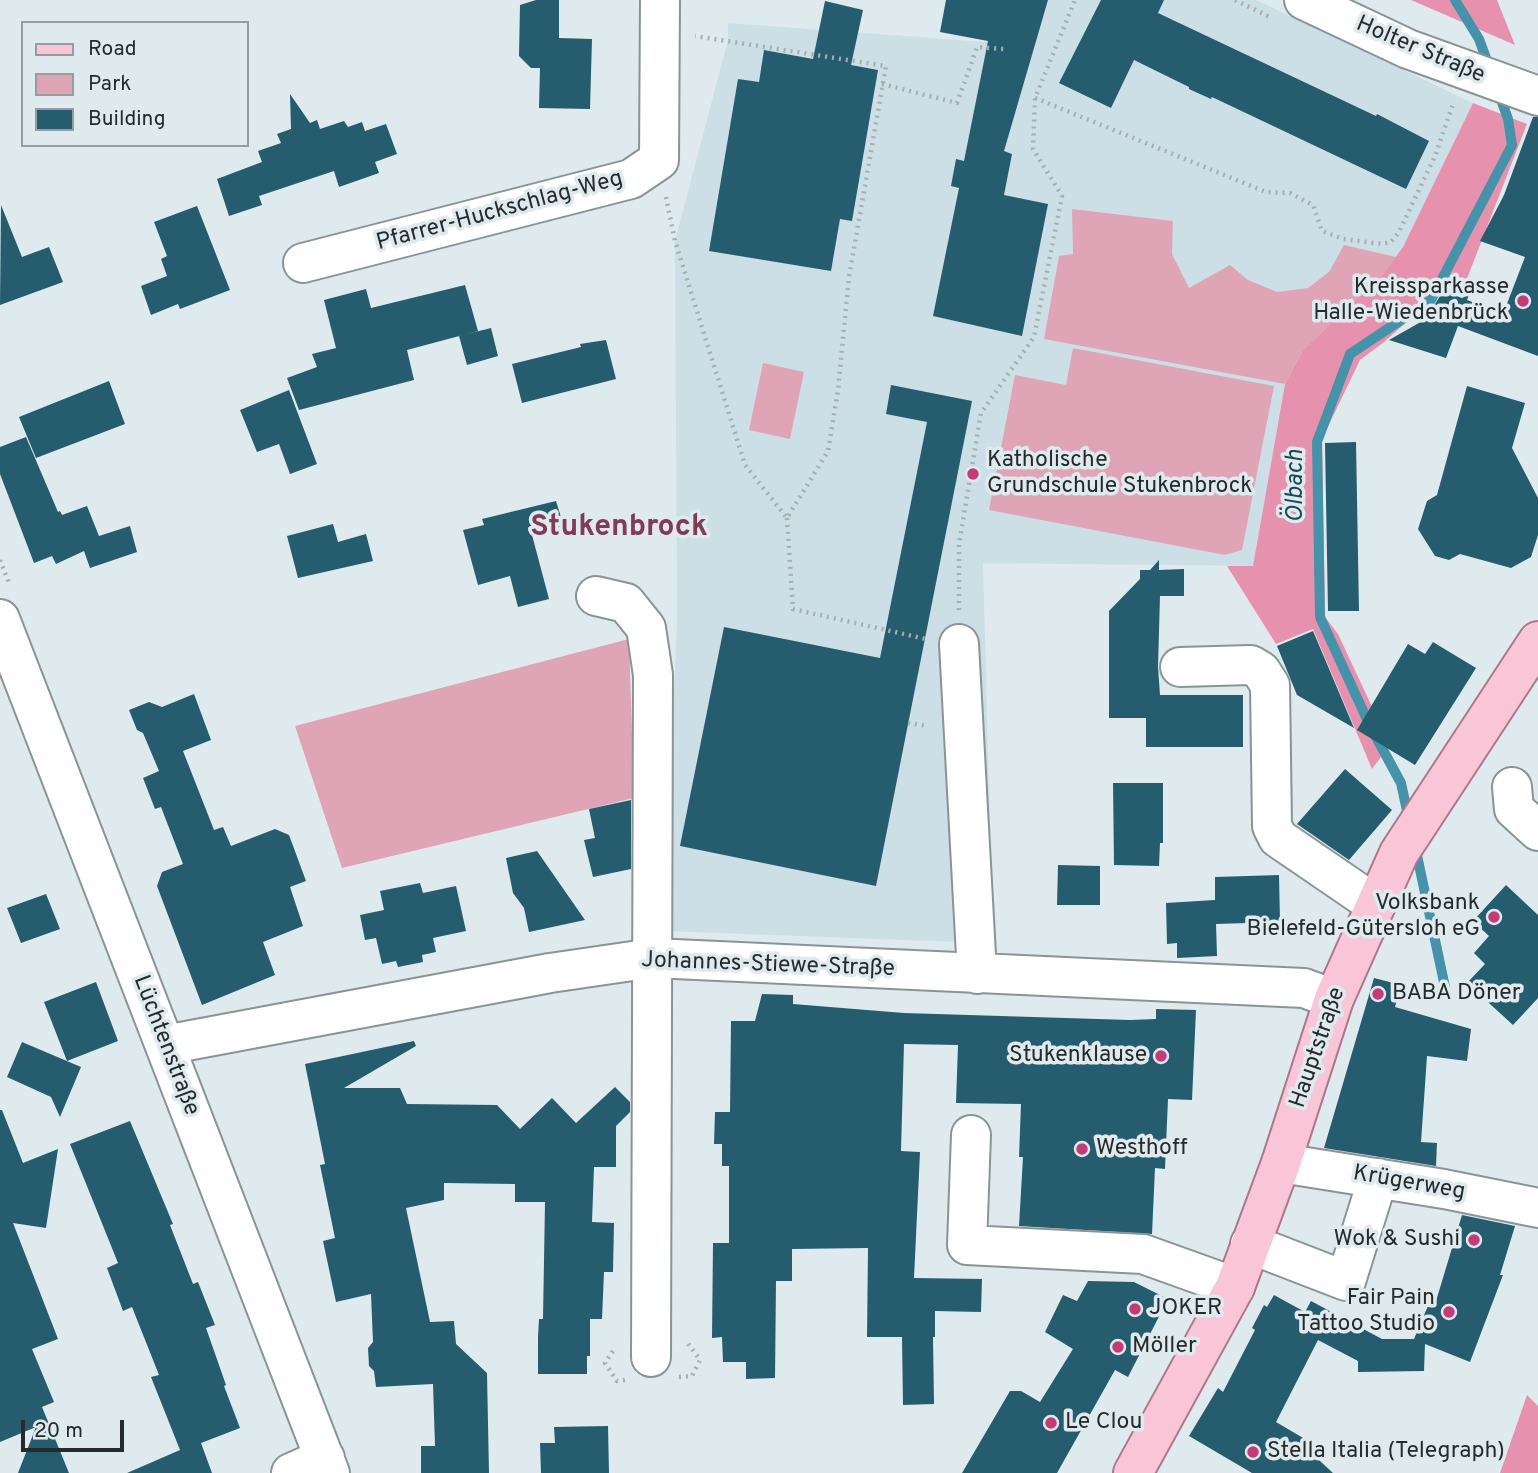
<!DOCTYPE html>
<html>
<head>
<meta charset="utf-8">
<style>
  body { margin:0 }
  #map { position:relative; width:1538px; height:1473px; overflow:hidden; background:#dfeaee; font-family:Overpass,sans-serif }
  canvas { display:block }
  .legend { position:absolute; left:21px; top:21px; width:228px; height:126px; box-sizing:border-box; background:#dfeaee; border:2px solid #959da0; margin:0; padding:9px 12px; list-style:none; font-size:21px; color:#262a2b }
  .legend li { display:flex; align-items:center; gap:14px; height:35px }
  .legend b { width:35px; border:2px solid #959da0 }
  .scale { position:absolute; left:21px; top:1420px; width:103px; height:32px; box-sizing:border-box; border:4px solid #262a2b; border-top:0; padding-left:9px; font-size:21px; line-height:24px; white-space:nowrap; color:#262a2b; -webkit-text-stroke:5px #dfeaee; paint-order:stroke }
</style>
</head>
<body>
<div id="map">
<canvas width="1538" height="1473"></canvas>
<ul class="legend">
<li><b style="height:9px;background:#f9c6d7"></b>Road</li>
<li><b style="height:19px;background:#dfa5b7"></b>Park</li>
<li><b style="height:19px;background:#255d6e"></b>Building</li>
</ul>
<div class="scale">20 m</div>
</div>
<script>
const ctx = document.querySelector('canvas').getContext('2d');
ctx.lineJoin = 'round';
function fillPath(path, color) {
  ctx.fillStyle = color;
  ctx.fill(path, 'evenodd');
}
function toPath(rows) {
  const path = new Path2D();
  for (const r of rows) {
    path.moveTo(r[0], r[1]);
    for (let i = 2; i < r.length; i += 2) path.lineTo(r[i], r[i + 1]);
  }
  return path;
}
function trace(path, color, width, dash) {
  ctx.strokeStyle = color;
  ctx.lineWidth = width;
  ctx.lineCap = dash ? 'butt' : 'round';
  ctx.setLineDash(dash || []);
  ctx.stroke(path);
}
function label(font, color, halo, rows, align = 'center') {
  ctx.font = font + ' Overpass,sans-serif';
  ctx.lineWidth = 7;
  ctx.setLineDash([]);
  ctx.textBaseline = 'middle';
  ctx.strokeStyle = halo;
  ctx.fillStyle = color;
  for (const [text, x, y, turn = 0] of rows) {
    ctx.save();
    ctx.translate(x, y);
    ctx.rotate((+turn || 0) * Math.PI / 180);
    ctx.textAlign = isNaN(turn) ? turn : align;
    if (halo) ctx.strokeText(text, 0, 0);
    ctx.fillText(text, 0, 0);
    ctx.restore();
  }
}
const built = toPath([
  [998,0,1256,0,1473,103,1403,247,1383,274,1285,384,1253,566,983,563,993,941,958,942,665,931,677,614,675,241,728,40,728,23,986,42]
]);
const green = toPath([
  [1072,209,1173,221,1172,254,1189,288,1230,265,1248,280,1277,292,1308,288,1329,272,1344,245,1396,257,1383,274,1303,350,1285,384,1044,339,1059,256,1073,254],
  [1073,348,1274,386,1242,550,1225,555,989,510,1015,375,1066,385],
  [763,363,804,372,790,439,749,430],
  [629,639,634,798,342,868,295,726]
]);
const forest = toPath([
  [1411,0,1497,0,1515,45],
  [1473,103,1527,124,1461,294,1445,288,1384,342,1360,360,1322,439,1325,617,1338,634,1381,726,1387,749,1372,769,1313,629,1276,644,1227,566,1253,566,1285,384,1303,350,1383,274,1403,247],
  [1527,1395,1538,1406,1538,1473,1500,1473]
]);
const stream = toPath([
  [1455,0,1479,39,1490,69],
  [1409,820,1401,783,1370,726,1320,617,1317,442,1350,354,1431,300,1512,145,1508,119,1498,91],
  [1415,846,1445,987]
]);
const building = toPath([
  [536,0,559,0,559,38,592,39,590,109,539,108,540,68,531,68,519,56,520,5],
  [946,0,1048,0,1004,151,1012,154,1004,195,1048,204,1022,336,933,316,959,188,951,186,956,159,964,161,988,41,940,32],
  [1101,0,1164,0,1158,13,1376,116,1377,114,1429,141,1406,189,1212,97,1211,99,1189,89,1189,87,1134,60,1111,108,1059,83],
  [825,1,863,10,851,65,878,70,852,221,840,219,831,271,709,251,738,79,759,82,764,50,813,59],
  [290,94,310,123,317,120,320,129,344,121,348,127,362,122,365,131,386,124,397,154,375,162,379,173,339,187,334,171,259,196,262,205,229,216,217,179,262,162,258,151,281,143,277,134,291,129],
  [1533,117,1538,117,1538,356,1458,326,1446,358,1389,340,1426,319,1443,291,1462,298,1469,295,1467,300,1503,314,1525,257,1480,241,1504,195],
  [1,205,22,257,49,247,63,282,0,305],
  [197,206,230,290,180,309,178,304,151,315,141,286,167,276,161,259,167,256,154,222],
  [465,285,478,331,407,350,414,380,299,410,287,378,317,367,312,354,336,348,324,300,366,289,371,308],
  [491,328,498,356,467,365,459,336],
  [606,340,616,379,522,403,512,364,581,347,580,344],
  [109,381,125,424,36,458,19,417],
  [891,385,972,401,876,886,680,846,724,627,880,658,927,422,886,414],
  [1467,386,1525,403,1512,448,1538,498,1538,535,1531,557,1511,568,1460,554,1449,560,1435,556,1418,529,1427,501,1437,495],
  [289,390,317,464,290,474,279,444,257,452,240,410],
  [26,437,58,512,60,511,62,515,87,506,99,536,130,526,137,552,90,568,84,551,56,564,52,556,34,563,0,474,0,447],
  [1356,442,1359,611,1328,611,1325,443],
  [556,501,564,527,532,535,549,599,518,607,510,576,478,585,463,530,484,525,482,519],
  [333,524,338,542,366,534,373,561,298,578,287,536],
  [1159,560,1159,570,1184,569,1184,596,1160,596,1158,667,1160,695,1243,695,1243,747,1146,747,1146,718,1109,718,1109,611,1140,579,1140,570,1150,570],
  [1313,631,1327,664,1354,728,1297,695,1277,646],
  [1433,642,1476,668,1415,765,1357,730,1408,644,1425,654],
  [194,694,211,740,183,751,214,830,223,827,231,846,275,829,289,835,306,881,290,887,303,926,263,942,275,975,202,1005,157,886,162,872,183,864,161,807,155,809,143,778,159,771,143,733,137,730,129,710,149,702,162,707],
  [1345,769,1392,810,1349,860,1297,824],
  [1113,783,1163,783,1163,843,1160,843,1159,866,1114,865],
  [631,800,631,869,593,877,584,840,595,838,589,809],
  [537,851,585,920,529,932,524,908,513,893,506,858],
  [1058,865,1100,866,1100,905,1057,905],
  [1279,875,1280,922,1216,924,1217,956,1177,958,1177,943,1167,944,1166,903,1215,900,1215,877],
  [420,883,423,893,456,886,466,931,433,938,436,952,422,955,423,962,398,967,396,961,382,964,376,938,365,940,360,915,384,910,380,891],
  [1506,885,1538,915,1538,998,1513,1025,1467,983,1485,964,1474,953,1489,936,1473,921],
  [46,894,60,929,21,943,7,908],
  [1374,978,1401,985,1395,1007,1471,1029,1467,1061,1427,1056,1421,1142,1437,1143,1436,1166,1324,1148],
  [96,982,118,1041,67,1061,44,1002],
  [762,994,793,995,793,1004,904,1013,1130,1020,1156,1019,1156,1009,1196,1010,1192,1100,1168,1099,1165,1169,1155,1168,1152,1234,1019,1226,1023,1157,1019,1157,1021,1104,956,1103,958,1045,904,1044,901,1151,920,1152,914,1278,982,1279,981,1312,935,1311,935,1337,933,1337,934,1404,903,1405,902,1337,867,1337,868,1248,792,1249,792,1281,776,1281,775,1378,746,1379,746,1362,723,1362,722,1337,712,1338,713,1243,729,1243,729,1166,722,1166,722,1144,714,1144,715,1112,730,1112,731,1021,755,1021],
  [414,1041,416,1046,344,1088,400,1088,407,1104,497,1105,520,1129,552,1098,576,1123,615,1087,630,1102,630,1112,616,1126,616,1167,594,1167,592,1222,614,1223,613,1272,604,1272,602,1319,590,1319,590,1356,587,1356,587,1374,538,1374,538,1337,539,1319,543,1319,545,1202,515,1202,515,1184,444,1183,444,1200,406,1208,430,1322,454,1321,456,1344,487,1373,489,1473,421,1473,421,1446,435,1446,433,1384,376,1387,374,1371,369,1366,368,1348,373,1342,371,1294,336,1302,323,1241,335,1238,320,1165,325,1164,305,1064],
  [22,1042,81,1067,60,1117,51,1097,7,1077],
  [0,1110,2,1110,23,1163,58,1149,46,1228,13,1223,58,1339,32,1349,54,1402,42,1407,69,1473,18,1473,36,1427,0,1442],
  [130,1121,173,1224,170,1225,193,1284,198,1282,215,1325,206,1328,226,1385,224,1386,240,1428,201,1443,212,1473,127,1473,180,1450,151,1377,159,1375,132,1307,123,1311,107,1268,118,1263,70,1144],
  [1462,1215,1515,1226,1500,1275,1503,1275,1470,1362,1425,1344,1424,1371,1358,1372,1358,1361,1318,1340,1276,1422,1310,1442,1306,1448,1333,1473,1252,1473,1189,1436,1218,1388,1223,1392,1255,1330,1252,1328,1264,1305,1267,1307,1274,1295,1305,1312,1311,1301,1382,1339,1414,1339,1430,1301,1436,1301],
  [1088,1281,1134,1282,1168,1299,1128,1377,1115,1370,1057,1473,962,1473,1010,1391,1021,1391,1040,1402,1073,1349,1045,1332,1063,1295,1077,1301],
  [608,1426,609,1473,541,1473,540,1443,555,1443,554,1427]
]);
const path = toPath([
  [1235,0,1272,18],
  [882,84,957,103,977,47,1004,49],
  [1035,98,1266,192,1290,193,1313,205,1322,231,1343,239,1382,244,1391,242,1399,232,1435,156,1453,104],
  [666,197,675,241,745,465,787,518,828,451,838,390,849,277,886,66,695,36],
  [787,518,793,609,926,639],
  [0,560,10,585],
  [959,610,959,544,981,413,1034,337,1062,196,1033,149,1035,98,1075,0],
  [908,723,928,726],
  [613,1351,605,1363,617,1381,625,1380],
  [679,1377,692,1376,700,1360,687,1342]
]);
const minor = toPath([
  [1304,0,1408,49,1538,96],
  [303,263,631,179,659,160,660,0],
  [596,596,626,603,646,628,653,675,651,1357],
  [0,619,330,1473],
  [959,644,977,974],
  [1180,667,1251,665,1261,671,1270,685,1272,826,1278,838,1376,905],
  [1512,787,1514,809,1538,831],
  [165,1045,550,973,653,958,1304,988,1334,999],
  [971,1135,967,1245,1143,1254,1235,1287],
  [1281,1163,1444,1189,1538,1208],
  [1250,1244,1346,1281,1378,1178],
  [291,1473,325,1458]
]);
const major = toPath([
  [1133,1473,1235,1287,1281,1163,1334,999,1399,853,1538,641]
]);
const markers = [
  [1523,301,7,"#c43b76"],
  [973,474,7,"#c43b76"],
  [1494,917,7,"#c43b76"],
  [1378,994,7,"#c43b76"],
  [1161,1056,7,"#c43b76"],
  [1082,1149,7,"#c43b76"],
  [1474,1240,7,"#c43b76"],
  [1135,1309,7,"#c43b76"],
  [1449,1312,7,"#c43b76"],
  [1118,1347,7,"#c43b76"],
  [1051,1423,7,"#c43b76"],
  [1253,1452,7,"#c43b76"]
];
const streetNames = [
  ["Holter Straße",1420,51,23],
  ["Pfarrer-Huckschlag-Weg",500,212,-15],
  ["Johannes-Stiewe-Straße",768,966,2],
  ["Lüchtenstraße",165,1046,69],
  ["Hauptstraße",1319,1048,-71],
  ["Krügerweg",1409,1184,10]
];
const poiNames = [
  ["Kreissparkasse",1509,288,"right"],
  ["Halle-Wiedenbrück",1509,314,"right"],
  ["Katholische",987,461],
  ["Grundschule Stukenbrock",987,487],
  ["Volksbank",1480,904,"right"],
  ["Bielefeld-Gütersloh eG",1480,930,"right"],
  ["BABA Döner",1392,994],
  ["Stukenklause",1147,1056,"right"],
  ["Westhoff",1096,1149],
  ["Wok & Sushi",1460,1240,"right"],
  ["Fair Pain",1435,1299,"right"],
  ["Tattoo Studio",1435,1325,"right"],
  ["JOKER",1149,1309],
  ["Möller",1132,1347],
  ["Le Clou",1065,1423],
  ["Stella Italia (Telegraph)",1267,1452]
];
const waterNames = [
  ["Ölbach",1297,486,-90]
];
const districtNames = [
  ["Stukenbrock",619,529]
];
fillPath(built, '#ccdfe6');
fillPath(green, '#dfa5b7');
fillPath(forest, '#e692ae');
trace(stream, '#4692a9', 10);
fillPath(building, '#255d6e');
trace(minor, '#8a9497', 42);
trace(major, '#ad778a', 42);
trace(path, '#a6afb2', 4.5, [2, 5]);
trace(minor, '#fff', 38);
trace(major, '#f9c6d7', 38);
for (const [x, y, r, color] of markers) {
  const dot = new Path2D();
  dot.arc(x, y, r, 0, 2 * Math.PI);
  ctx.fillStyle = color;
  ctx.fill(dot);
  trace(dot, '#dfeaee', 2.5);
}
label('23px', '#262a2b', '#dfeaee', streetNames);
label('23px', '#262a2b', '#dfeaee', poiNames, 'left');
label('italic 24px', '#194755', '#dfeaee', waterNames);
label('bold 30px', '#813b55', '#dfeaee', districtNames);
</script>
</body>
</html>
